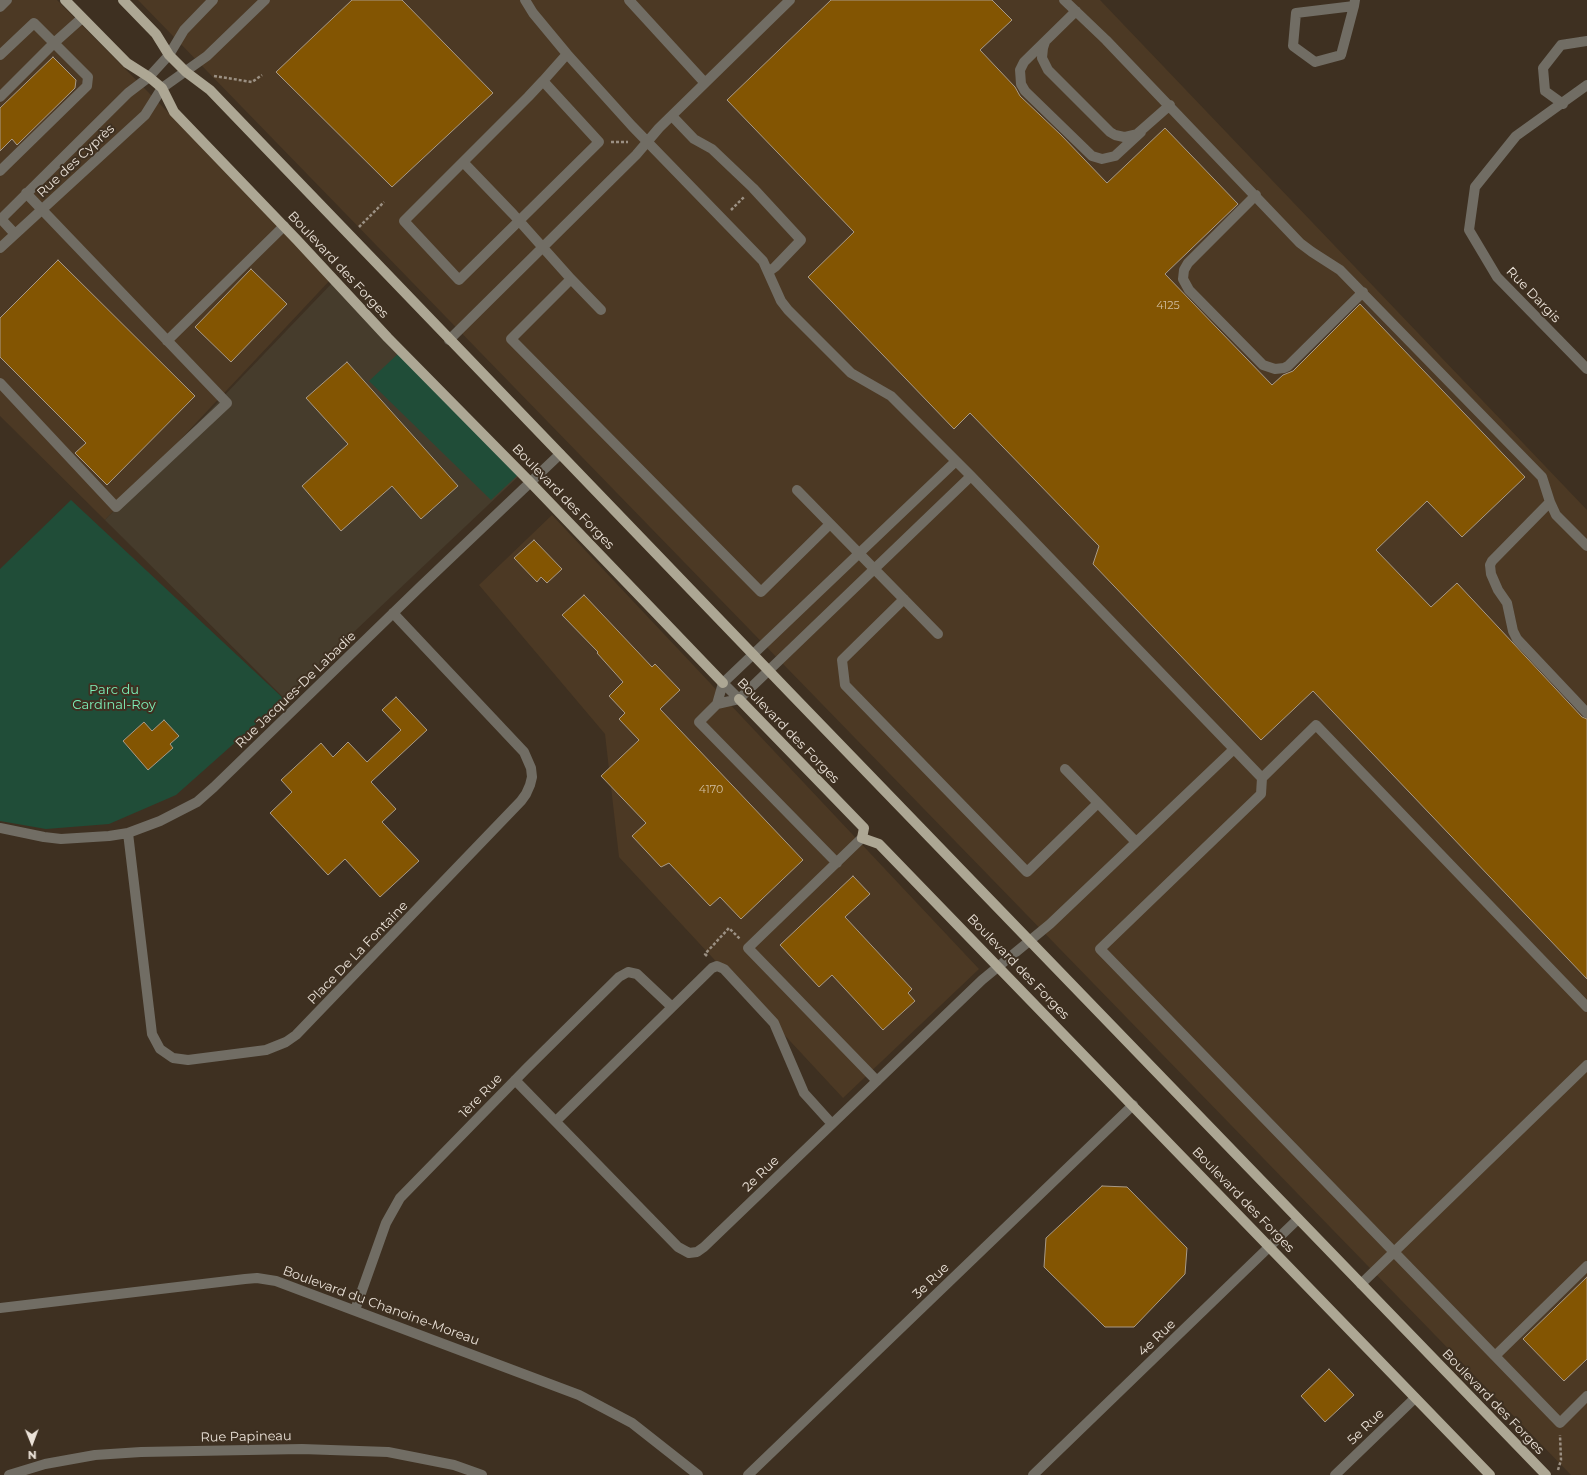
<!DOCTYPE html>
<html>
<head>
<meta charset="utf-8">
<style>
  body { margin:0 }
  #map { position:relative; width:1587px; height:1475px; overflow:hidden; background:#3e3021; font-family:Montserrat,sans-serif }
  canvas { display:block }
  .north { position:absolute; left:12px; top:1423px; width:40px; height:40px; -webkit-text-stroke:3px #3e3021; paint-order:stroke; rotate:179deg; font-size:11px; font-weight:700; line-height:16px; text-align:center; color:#eae1d7 }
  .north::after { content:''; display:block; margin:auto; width:14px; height:18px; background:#eae1d7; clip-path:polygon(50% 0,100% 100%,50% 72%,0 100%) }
</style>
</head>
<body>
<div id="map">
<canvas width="1587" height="1475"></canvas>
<div class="north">N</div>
</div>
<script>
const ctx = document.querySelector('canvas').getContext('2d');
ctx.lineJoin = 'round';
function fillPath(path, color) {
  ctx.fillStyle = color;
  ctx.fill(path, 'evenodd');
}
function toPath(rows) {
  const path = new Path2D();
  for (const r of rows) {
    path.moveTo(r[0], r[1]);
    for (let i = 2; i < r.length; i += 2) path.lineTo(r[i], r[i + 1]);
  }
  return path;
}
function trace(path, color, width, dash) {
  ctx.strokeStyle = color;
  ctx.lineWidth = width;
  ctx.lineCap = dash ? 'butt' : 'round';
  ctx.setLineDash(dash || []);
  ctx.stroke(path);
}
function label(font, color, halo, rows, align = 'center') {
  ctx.font = font + ' Montserrat,sans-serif';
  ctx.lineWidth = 4;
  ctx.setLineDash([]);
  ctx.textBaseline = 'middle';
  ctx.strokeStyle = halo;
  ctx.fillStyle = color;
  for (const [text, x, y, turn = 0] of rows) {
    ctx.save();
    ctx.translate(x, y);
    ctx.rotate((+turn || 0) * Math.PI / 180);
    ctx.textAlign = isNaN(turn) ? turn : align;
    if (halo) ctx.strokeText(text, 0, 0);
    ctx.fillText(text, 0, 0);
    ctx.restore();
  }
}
const built = toPath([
  [0,0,57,0,332,278,105,520,0,416],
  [138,0,1100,0,1587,510,1587,1475,1571,1475],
  [552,515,979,969,843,1098,619,857,605,734,479,585]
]);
const education = toPath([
  [334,281,522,473,284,698,105,520]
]);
const green = toPath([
  [401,351,520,473,491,500,369,381],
  [71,500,284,699,176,795,109,824,46,829,0,821,0,569]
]);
const building = toPath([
  [352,0,402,0,493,93,392,187,276,72,352,0],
  [831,0,992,0,1012,20,980,50,1015,87,1020,96,1061,135,1107,183,1165,128,1238,204,1165,274,1272,385,1283,375,1293,371,1360,304,1525,477,1462,537,1427,501,1376,550,1431,607,1457,583,1582,717,1587,719,1587,979,1313,691,1261,740,1093,564,1099,546,970,413,954,429,808,277,854,232,727,100,831,0],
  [53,57,76,80,75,88,17,145,12,139,0,151,0,108,53,57],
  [58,260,195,396,107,485,75,453,86,443,0,357,0,318,58,260],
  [251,269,287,304,231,362,195,327,251,269],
  [347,362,458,486,421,519,392,486,341,531,302,486,348,444,306,398,347,362],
  [534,540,562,569,547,583,541,577,537,582,514,558,534,540],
  [584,595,652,667,655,664,680,690,660,709,803,860,741,919,720,897,710,906,669,863,661,867,632,836,646,823,601,776,639,740,619,719,625,713,609,696,623,682,597,653,598,652,562,615,584,595],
  [396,697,427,730,371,782,396,809,382,822,419,861,380,897,345,859,328,875,270,813,292,792,281,780,321,743,333,757,348,742,367,762,401,730,382,710,396,697],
  [164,720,179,736,170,744,173,748,148,770,123,741,144,722,152,731,164,720],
  [853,876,870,894,845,917,912,989,908,993,915,1001,883,1030,832,975,819,987,780,945,853,876],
  [1102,1186,1127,1187,1187,1248,1185,1274,1134,1327,1105,1327,1044,1267,1046,1238,1102,1186],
  [1587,1277,1587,1359,1564,1381,1523,1339,1587,1277],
  [1329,1369,1354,1395,1325,1422,1301,1396,1329,1369]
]);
const path = toPath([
  [214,76,252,82,262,75],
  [611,142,628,142],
  [731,210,745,196],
  [359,227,384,202],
  [707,956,705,954,729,928,740,939],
  [1558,1470,1561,1460,1560,1435]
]);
const minor = toPath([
  [525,0,533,13,567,54,632,126,763,261,781,301,788,310,851,373,891,396,971,476,1262,778],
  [629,0,705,83],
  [1064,0,1106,40,1300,243,1312,252,1340,270,1542,477,1550,502,1492,561,1490,565,1491,574,1498,590,1507,603,1513,631,1517,639,1587,713],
  [1354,6,1296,13,1293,46,1315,62,1341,55,1354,6,1355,0],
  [0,7,7,0],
  [1076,11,1024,62,1020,70,1021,84,1025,91,1092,156,1102,159,1115,156,1141,132],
  [1045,42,1043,48,1042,58,1048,70,1110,132,1115,135,1124,137,1137,134,1170,105],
  [0,55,34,23,54,43,0,97],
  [543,81,599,142,459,280,404,221,528,97,543,81,567,54],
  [1587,85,1516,136,1475,187,1469,230,1497,277,1587,369],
  [1563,104,1545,91,1543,68,1561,45,1587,41],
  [672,116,694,139,712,149,753,188,801,240,775,267,768,272],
  [463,162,513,214,571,279,601,310],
  [0,171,87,86,88,77,54,43,82,18],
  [1256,195,1188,263,1184,270,1183,279,1189,290,1263,365,1275,369,1284,368,1288,366,1363,292],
  [0,218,15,234],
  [0,220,128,93,149,77,169,55,184,30,213,0],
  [0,248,145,115,162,88,207,56,265,0],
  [571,279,511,339,761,592,830,524],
  [449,340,636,155,659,128,790,0],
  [167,341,284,226],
  [0,383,116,507,227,403,26,193],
  [797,490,938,634],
  [1550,502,1556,515,1587,546],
  [904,599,842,660,845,685,1027,872,1098,803],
  [723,683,739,699],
  [717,704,739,699,971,476],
  [1065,769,1136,842],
  [0,828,44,837,61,839,109,836,128,833,160,821,197,802,214,787,420,587,560,454],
  [128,833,152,1034,160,1049,173,1058,188,1060,266,1050,286,1042,296,1035,521,801,526,794,530,785,532,777,531,768,524,752,393,613],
  [862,838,748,948,877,1081],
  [837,863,699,722,717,704,723,683,956,461],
  [1587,1007,1316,725,1262,778,1261,794,1100,949,1560,1423,1587,1396],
  [515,1080,678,1247,689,1253,697,1252,704,1247,982,980,1050,924,1234,749],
  [556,1121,712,968,717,966,724,969,774,1023,804,1093,832,1124],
  [1361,1284,1587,1065],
  [0,1308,245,1279,257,1278,276,1281,579,1395,632,1423,698,1475],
  [355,1310,386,1223,400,1198,527,1068,619,977,628,972,637,974,672,1007],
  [1495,1356,1587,1266],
  [9,1475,45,1464,95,1455,141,1452,302,1449,388,1452,454,1465,482,1475],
  [748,1475,1133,1105],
  [1033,1475,1298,1219],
  [1335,1475,1415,1398]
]);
const major = toPath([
  [65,0,127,63,149,77,162,88,174,112,297,240,388,338,530,482,723,683],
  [123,0,156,34,169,55,186,72,210,90,794,697,1546,1475],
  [739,699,864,828,862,838,879,844,1490,1475]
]);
const numberNames = [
  ["4125",1168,306],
  ["4170",711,790]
];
const streetNames = [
  ["Rue des Cyprès",76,161,-43],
  ["Boulevard des Forges",338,265,47],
  ["Rue Dargis",1533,295,46],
  ["Boulevard des Forges",563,497,46],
  ["Rue Jacques-De Labadie",296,690,-44],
  ["Boulevard des Forges",788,731,46],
  ["Place De La Fontaine",358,953,-46],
  ["Boulevard des Forges",1018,967,46],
  ["1ère Rue",481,1096,-46],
  ["2e Rue",761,1174,-44],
  ["Boulevard des Forges",1243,1200,46],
  ["3e Rue",931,1281,-44],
  ["Boulevard du Chanoine-Moreau",381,1306,20],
  ["4e Rue",1157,1338,-44],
  ["Boulevard des Forges",1493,1402,46],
  ["5e Rue",1366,1427,-44],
  ["Rue Papineau",246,1437,-1]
];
const parkNames = [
  ["Parc du",114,690],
  ["Cardinal-Roy",114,705]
];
fillPath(built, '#4c3924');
fillPath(education, '#463c2c');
fillPath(green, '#204d38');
fillPath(building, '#835502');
trace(building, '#a99a87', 1);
trace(path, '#9b9083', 2.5, [3, 2]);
trace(minor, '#716d64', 10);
trace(major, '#ada794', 10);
label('11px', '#d0bea2', null, numberNames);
label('13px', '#eae1d7', '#3e3021', streetNames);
label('13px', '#7df1b9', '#3e3021', parkNames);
</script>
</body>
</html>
